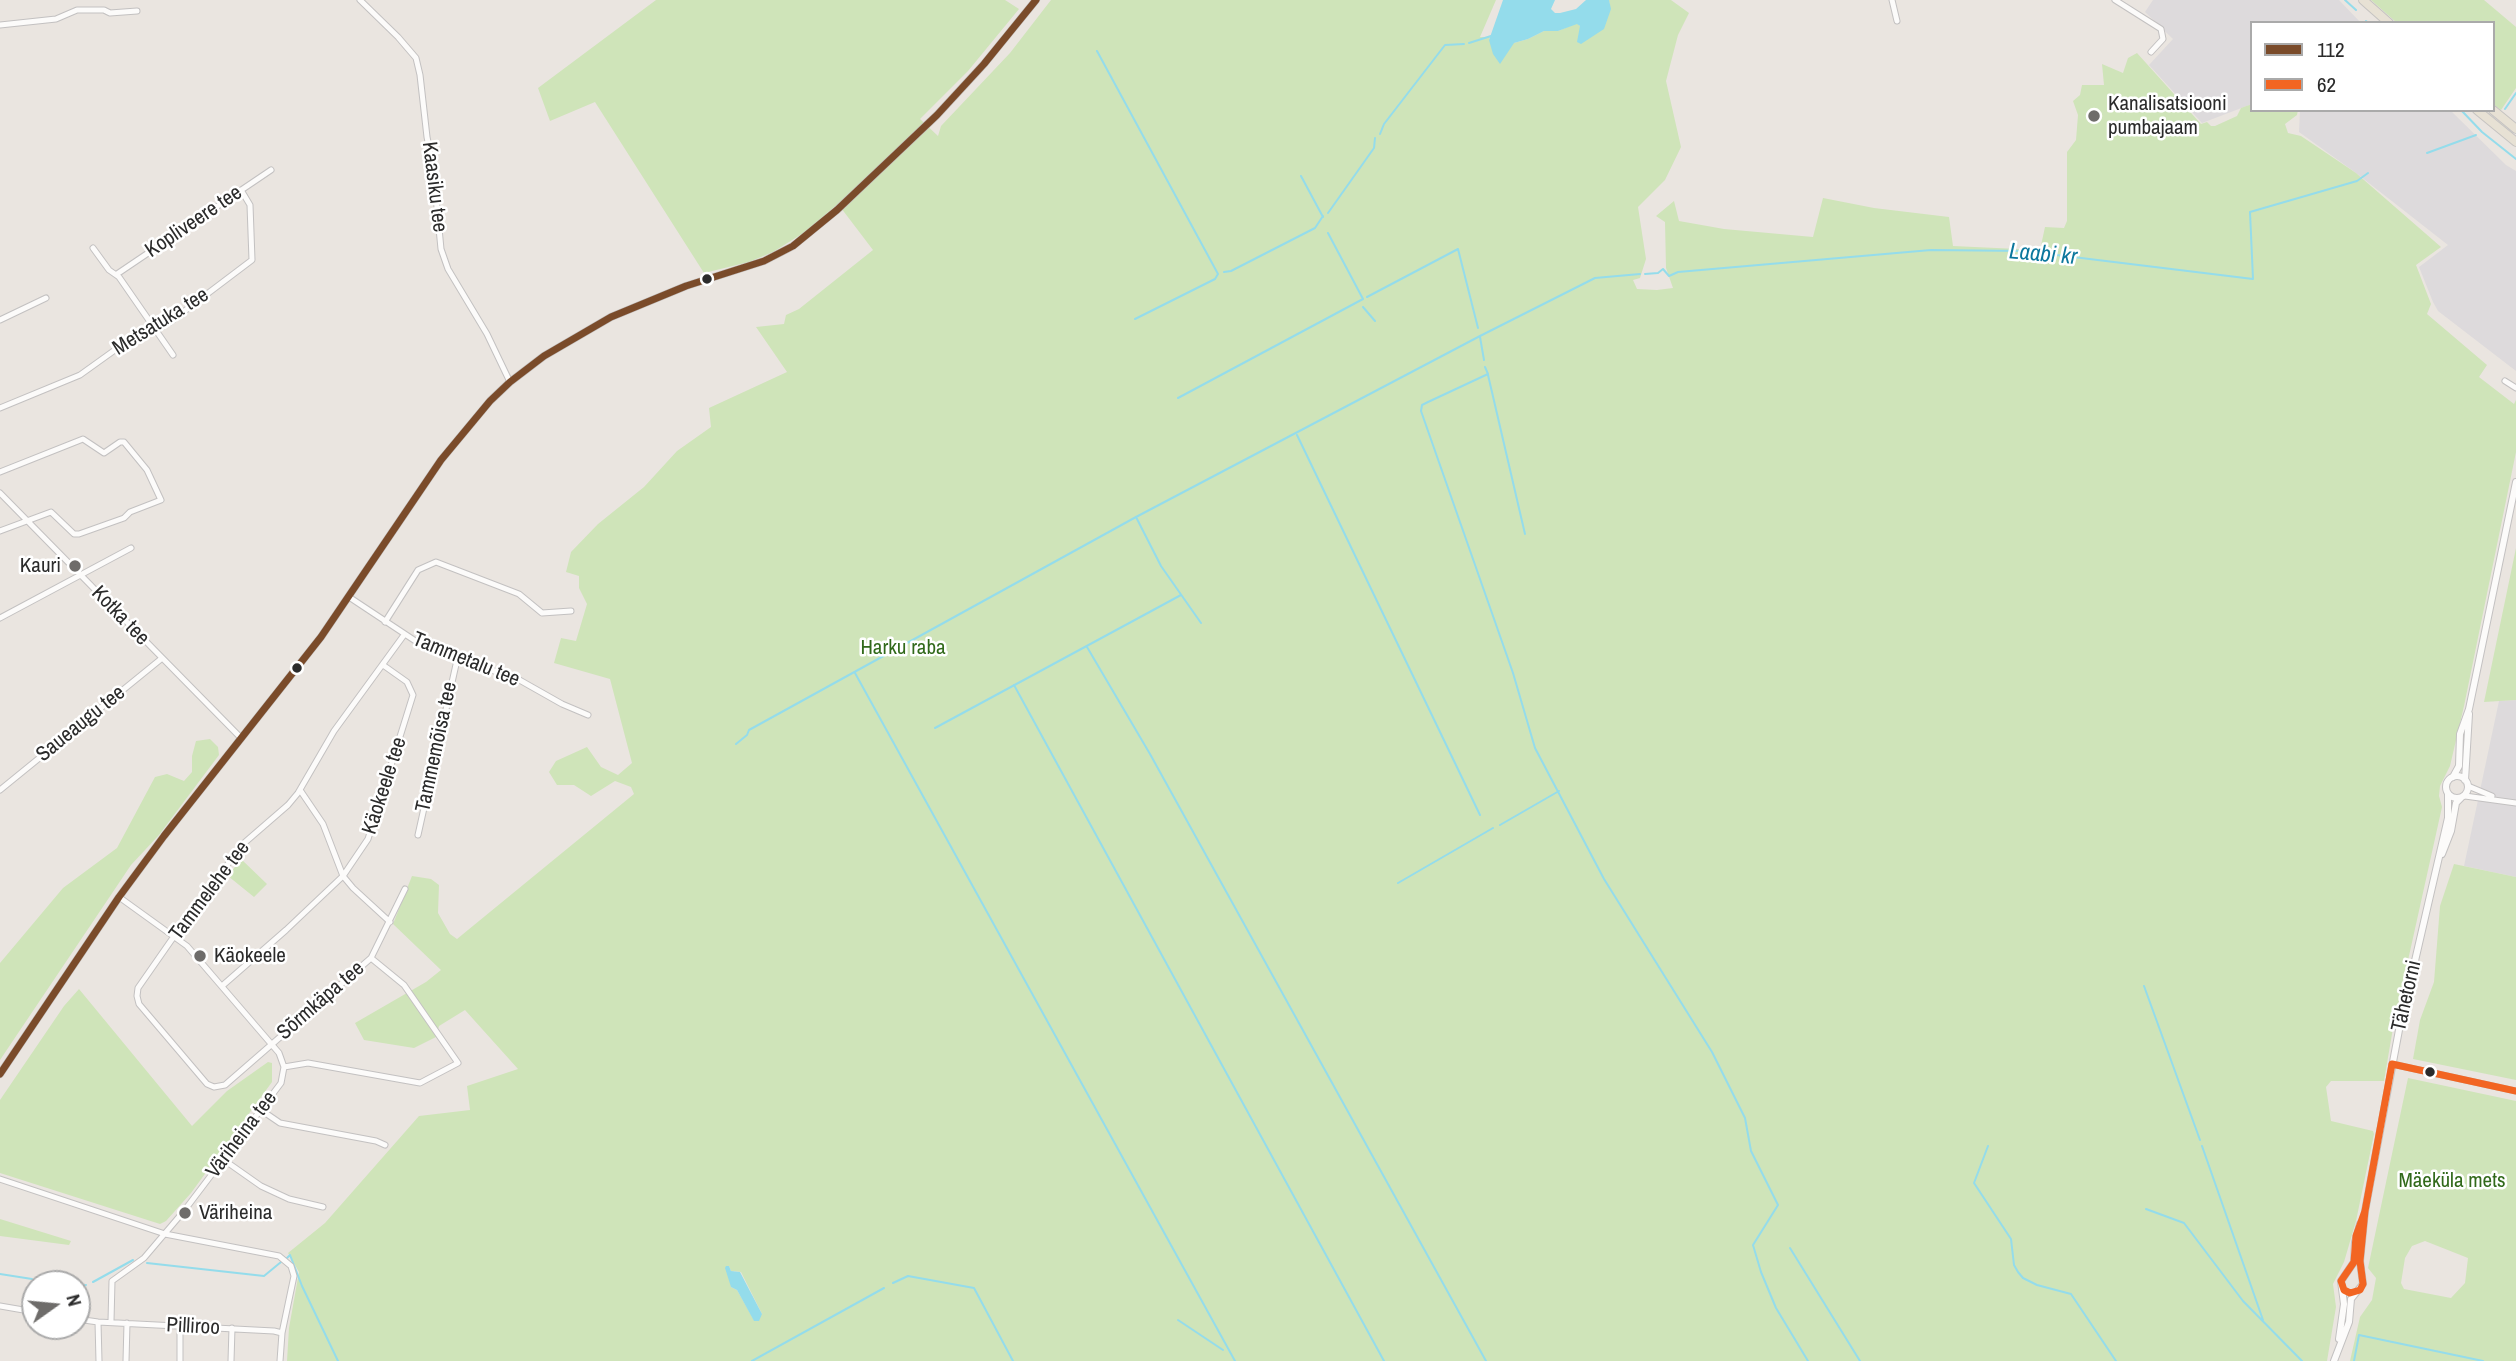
<!DOCTYPE html>
<html>
<head>
<meta charset="utf-8">
<style>
  body { margin:0 }
  #map { position:relative; width:2516px; height:1361px; overflow:hidden; background:#eae5e0; font-family:"Archivo Narrow",sans-serif }
  canvas { display:block }
  .legend { position:absolute; left:2250px; top:21px; width:245px; height:91px; box-sizing:border-box; background:#fff; border:2px solid #aaa; margin:0; padding:9px 12px; list-style:none; font-size:21px; color:#2b2b2b }
  .legend li { display:flex; align-items:center; gap:14px; height:35px }
  .legend b { width:35px; border:2px solid #aaa }
  .north { position:absolute; left:21px; top:1270px; width:70px; height:70px; box-sizing:border-box; background:#fff; border:2px solid #aaa; border-radius:50%; rotate:75deg; font-size:19px; font-weight:700; line-height:28px; text-align:center; color:#2b2b2b }
  .north::after { content:''; display:block; margin:auto; width:24px; height:32px; background:#6e6c6a; clip-path:polygon(50% 0,100% 100%,50% 72%,0 100%) }
</style>
</head>
<body>
<div id="map">
<canvas width="2516" height="1361"></canvas>
<ul class="legend">
<li><b style="height:9px;background:#7a4b2a"></b>112</li>
<li><b style="height:9px;background:#f26522"></b>62</li>
</ul>
<div class="north">N</div>
</div>
<script>
const ctx = document.querySelector('canvas').getContext('2d');
ctx.lineJoin = 'round';
function fillPath(path, color) {
  ctx.fillStyle = color;
  ctx.fill(path, 'evenodd');
}
function toPath(rows) {
  const path = new Path2D();
  for (const r of rows) {
    if (r.length === 3) {
      path.moveTo(r[0] + r[2], r[1]);
      path.arc(r[0], r[1], r[2], 0, 2 * Math.PI);
      continue;
    }
    path.moveTo(r[0], r[1]);
    for (let i = 2; i < r.length; i += 2) path.lineTo(r[i], r[i + 1]);
  }
  return path;
}
function trace(path, color, width, dash) {
  ctx.strokeStyle = color;
  ctx.lineWidth = width;
  ctx.lineCap = dash ? 'butt' : 'round';
  ctx.setLineDash(dash || []);
  ctx.stroke(path);
}
function label(font, color, halo, rows, align = 'center') {
  ctx.font = font + ' "Archivo Narrow",sans-serif';
  ctx.lineWidth = 5;
  ctx.setLineDash([]);
  ctx.textBaseline = 'middle';
  ctx.strokeStyle = halo;
  ctx.fillStyle = color;
  for (const [text, x, y, turn = 0] of rows) {
    ctx.save();
    ctx.translate(x, y);
    ctx.rotate((+turn || 0) * Math.PI / 180);
    ctx.textAlign = isNaN(turn) ? turn : align;
    if (halo) ctx.strokeText(text, 0, 0);
    ctx.fillText(text, 0, 0);
    ctx.restore();
  }
}
const industrial = toPath([
  [2153,0,2339,0,2361,23,2252,23,2252,104,2202,123,2149,65,2173,39,2145,12],
  [2300,110,2450,110,2506,165,2516,171,2516,371,2438,311,2433,302,2419,267,2448,245,2356,173,2299,132],
  [2516,700,2516,877,2464,866,2499,701]
]);
const green = toPath([
  [656,0,1005,0,1019,9,968,71,920,119,938,136,941,126,1010,53,1051,0,1496,0,1480,37,1490,37,1489,40,1514,43,1528,39,1544,31,1558,31,1577,23,1580,26,1610,9,1609,0,1671,0,1689,13,1678,35,1666,81,1681,147,1665,180,1638,207,1646,259,1640,278,1633,280,1637,289,1657,290,1673,288,1666,268,1665,222,1656,216,1674,201,1679,221,1724,229,1813,237,1823,198,1874,208,1949,217,1953,246,2040,250,2045,227,2064,228,2067,221,2067,152,2076,140,2078,115,2073,101,2080,95,2082,85,2104,85,2102,64,2123,73,2128,58,2137,53,2201,124,2207,122,2211,126,2215,126,2237,116,2241,108,2252,104,2252,110,2298,110,2297,115,2285,124,2288,133,2301,136,2356,173,2441,247,2416,265,2431,304,2427,314,2487,365,2479,377,2514,404,2516,400,2516,452,2464,706,2450,766,2440,786,2439,796,2442,807,2393,1028,2384,1081,2331,1081,2326,1087,2331,1121,2373,1131,2374,1134,2356,1221,2344,1262,2333,1284,2336,1307,2327,1361,287,1361,289,1328,299,1272,288,1253,325,1223,419,1116,470,1110,467,1086,518,1069,465,1010,439,1026,436,1037,414,1048,364,1040,355,1023,426,982,441,970,393,924,412,876,431,879,439,885,438,913,450,934,457,939,634,794,631,787,615,781,591,796,574,785,557,785,549,772,556,761,587,747,601,767,618,775,632,763,610,679,554,663,561,638,576,641,587,604,579,588,579,576,566,572,571,552,598,524,644,487,677,451,711,427,709,408,787,372,756,327,784,324,786,315,799,309,873,250,838,204,805,232,773,252,749,262,704,273,595,102,550,121,538,88],
  [729,1266,731,1271,741,1272,762,1314,754,1320,737,1290,731,1287],
  [2371,0,2484,0,2516,27,2516,88,2501,110,2493,104,2493,23,2397,23],
  [2516,548,2516,700,2484,702],
  [210,739,218,747,219,755,159,835,131,865,0,1060,0,963,63,888,117,848,155,777,167,774,184,781,192,772,192,756,196,741],
  [241,859,267,884,254,897,228,876],
  [2454,864,2516,877,2516,1080,2413,1059,2420,1020,2434,982,2440,906],
  [79,989,192,1126,227,1091,268,1062,272,1063,272,1082,191,1193,166,1221,160,1224,0,1173,0,1100,64,1006],
  [2408,1078,2516,1101,2516,1361,2350,1361,2360,1317,2372,1300,2376,1278,2368,1268],
  [2425,1241,2468,1258,2465,1283,2451,1298,2404,1289,2401,1283,2405,1258,2412,1246],
  [0,1219,71,1241,69,1245,0,1236]
]);
const water = toPath([
  [1503,0,1555,0,1551,9,1555,13,1560,13,1576,9,1586,0,1609,0,1611,9,1604,29,1581,44,1577,42,1580,26,1577,24,1558,31,1544,31,1528,39,1514,43,1500,64,1493,54,1489,40],
  [726,1266,729,1266,731,1271,740,1272,762,1314,759,1321,754,1321,737,1290,731,1287,725,1268]
]);
const stream = toPath([
  [2345,0,2356,10],
  [2366,21,2368,23],
  [1469,43,1491,36],
  [1097,51,1218,274,1215,279,1135,319],
  [2505,109,2516,93],
  [2461,110,2482,132,2516,159],
  [1380,134,1384,124,1445,45,1464,44],
  [2427,153,2476,135],
  [1301,176,1323,217],
  [1328,213,1374,148,1375,138],
  [1224,272,1231,271,1315,228,1323,216],
  [1645,274,1658,273,1663,269,1669,276,1678,272,1931,250,2024,251,2253,279,2250,212,2357,181,2368,173],
  [1367,297,1458,249,1478,328],
  [1363,307,1375,321],
  [1480,337,1484,360],
  [1485,367,1488,374,1428,402,1422,405,1421,411,1513,673,1535,748,1604,879,1712,1052,1745,1118,1751,1151,1778,1205,1753,1245,1761,1272,1776,1308,1808,1361],
  [1488,375,1525,534],
  [1178,398,1363,299,1328,233],
  [1297,435,1480,815],
  [1136,517,1161,566,1201,623],
  [1087,647,1150,754,1486,1361],
  [855,673,1235,1361],
  [1014,685,1384,1361],
  [935,728,1181,595],
  [736,744,747,735,749,730,1136,517,1480,336,1595,278,1640,274],
  [1500,825,1559,791],
  [1398,883,1493,828],
  [2144,986,2200,1140],
  [1988,1146,1974,1183,2011,1239,2014,1265,2018,1272,2023,1278,2037,1285,2071,1294,2116,1361],
  [2202,1146,2263,1320],
  [2146,1209,2184,1223,2243,1301,2302,1361],
  [1790,1248,1860,1361],
  [286,1259,290,1255,302,1286,338,1361],
  [147,1263,264,1276,281,1262],
  [0,1274,32,1279],
  [35,1280,60,1284],
  [93,1282,133,1260],
  [893,1283,908,1276,974,1288,1013,1361],
  [77,1287,86,1285],
  [1178,1320,1223,1350],
  [752,1361,884,1288],
  [2354,1361,2359,1335,2483,1361]
]);
const minor = toPath([
  [360,0,398,37,416,58,420,75,427,137,433,166,441,249,448,269,487,334,510,382],
  [1892,0,1897,21],
  [2115,0,2161,29,2163,39,2151,52],
  [0,25,56,19,77,10,104,10,110,13,137,11],
  [93,248,109,270,119,277,173,355],
  [117,274,271,170],
  [0,320,46,298],
  [2505,381,2516,388],
  [0,408,80,375,133,337,170,322,252,260,250,205,241,190],
  [0,472,83,439,104,453,120,442,124,442,147,470,161,500,130,512,124,518,79,534,74,534,51,512,0,531],
  [0,493,241,738],
  [349,597,429,650,516,678,562,704,588,715],
  [0,618,131,548],
  [385,622,418,570,436,562,519,594,542,613,571,611],
  [404,635,334,731,298,793,288,805,243,844,177,932,138,988,137,996,139,1004,207,1084,214,1087,225,1085,371,958,405,889],
  [2468,786,2492,796],
  [0,790,161,659],
  [300,790,323,824,343,876,353,888,390,922],
  [2465,796,2516,803],
  [418,835,457,660],
  [222,986,286,930,343,876,368,839,413,695,407,682,383,665],
  [2392,1064,2516,1091],
  [284,1067,308,1063,420,1083,458,1063,404,985,371,958],
  [261,1110,280,1123,376,1141,385,1145],
  [224,1160,261,1186,289,1199,323,1207],
  [0,1179,165,1234,279,1256,291,1266,294,1276,282,1333],
  [0,1306,35,1312],
  [77,1319,98,1322,274,1331,282,1333,280,1361],
  [111,1321,112,1281,144,1258,184,1211,281,1083,284,1067,279,1053,187,946,119,897],
  [98,1322,99,1361],
  [180,1326,180,1361],
  [126,1361,127,1323],
  [231,1361,232,1328]
]);
const tertiary = toPath([
  [2457,787,11],
  [2453,777,2459,766,2460,734,2469,709,2516,482],
  [2465,780,2469,714],
  [2442,854,2451,831,2456,803,2461,798],
  [0,1074,119,897,164,836,321,637,441,460,490,401,510,382,544,356,611,317,686,286,764,261,793,246,837,210,937,115,984,64,1036,0],
  [2339,1339,2344,1304,2341,1281,2354,1262,2355,1242,2360,1224],
  [2334,1361,2349,1322,2351,1299,2363,1284,2360,1261,2365,1211,2399,1030,2448,818,2448,794]
]);
const primary = toPath([
  [2363,0,2389,23],
  [2477,110,2516,142],
  [2493,110,2516,129]
]);
const bus1 = toPath([
  [0,1074,119,897,164,836,321,637,441,460,490,401,510,382,544,356,611,317,686,286,764,261,793,246,837,210,937,115,984,64,1036,0]
]);
const bus2 = toPath([
  [2365,1211,2360,1261,2363,1284,2360,1290,2350,1293,2344,1290,2341,1281,2354,1262,2356,1236,2365,1211],
  [2365,1211,2392,1064,2516,1091]
]);
const markers = [
  [2094,116,7,"#6e6c6a"],
  [707,279,6,"#2b2b2b"],
  [75,566,7,"#6e6c6a"],
  [297,668,6,"#2b2b2b"],
  [200,956,7,"#6e6c6a"],
  [2430,1072,6,"#2b2b2b"],
  [185,1213,7,"#6e6c6a"]
];
const poiNames = [
  ["Kanalisatsiooni",2108,104],
  ["pumbajaam",2108,128],
  ["Kauri",61,566,"right"],
  ["Käokeele",214,956],
  ["Väriheina",199,1213]
];
const streetNames = [
  ["Kaasiku tee",434,187,83],
  ["Kopliveere tee",194,222,-34],
  ["Metsatuka tee",161,322,-32],
  ["Kotka tee",120,616,46],
  ["Tammetalu tee",466,660,22],
  ["Saueaugu tee",81,724,-39],
  ["Tammemõisa tee",437,747,-78],
  ["Käokeele tee",385,786,-72],
  ["Tammelehe tee",210,891,-53],
  ["Tähetorni",2407,996,-77],
  ["Sõrmkäpa tee",321,1001,-41],
  ["Väriheina tee",242,1135,-53],
  ["Pilliroo",193,1327,3]
];
const parkNames = [
  ["Harku raba",903,648],
  ["Mäeküla mets",2452,1181]
];
const waterNames = [
  ["Laabi kr",2043,255,5]
];
fillPath(industrial, '#dddadc');
fillPath(green, '#cfe4b9');
fillPath(water, '#94dceb');
trace(stream, '#94dceb', 2);
trace(minor, '#c3c1c1', 7);
trace(tertiary, '#c3c1c1', 8);
trace(primary, '#c5c3c1', 10);
trace(minor, '#fcfbfa', 5);
trace(tertiary, '#fcfbfa', 6);
trace(primary, '#e7e1d4', 8);
trace(bus1, '#7a4b2a', 7);
trace(bus2, '#f26522', 7);
for (const [x, y, r, color] of markers) {
  const dot = new Path2D();
  dot.arc(x, y, r, 0, 2 * Math.PI);
  ctx.fillStyle = color;
  ctx.fill(dot);
  trace(dot, '#fff', 2.5);
}
label('21px', '#2b2b2b', '#fff', poiNames, 'left');
label('21px', '#2b2b2b', '#fff', streetNames);
label('21px', '#31691a', '#fff', parkNames);
label('italic 23px', '#0c779d', '#fff', waterNames);
</script>
</body>
</html>
